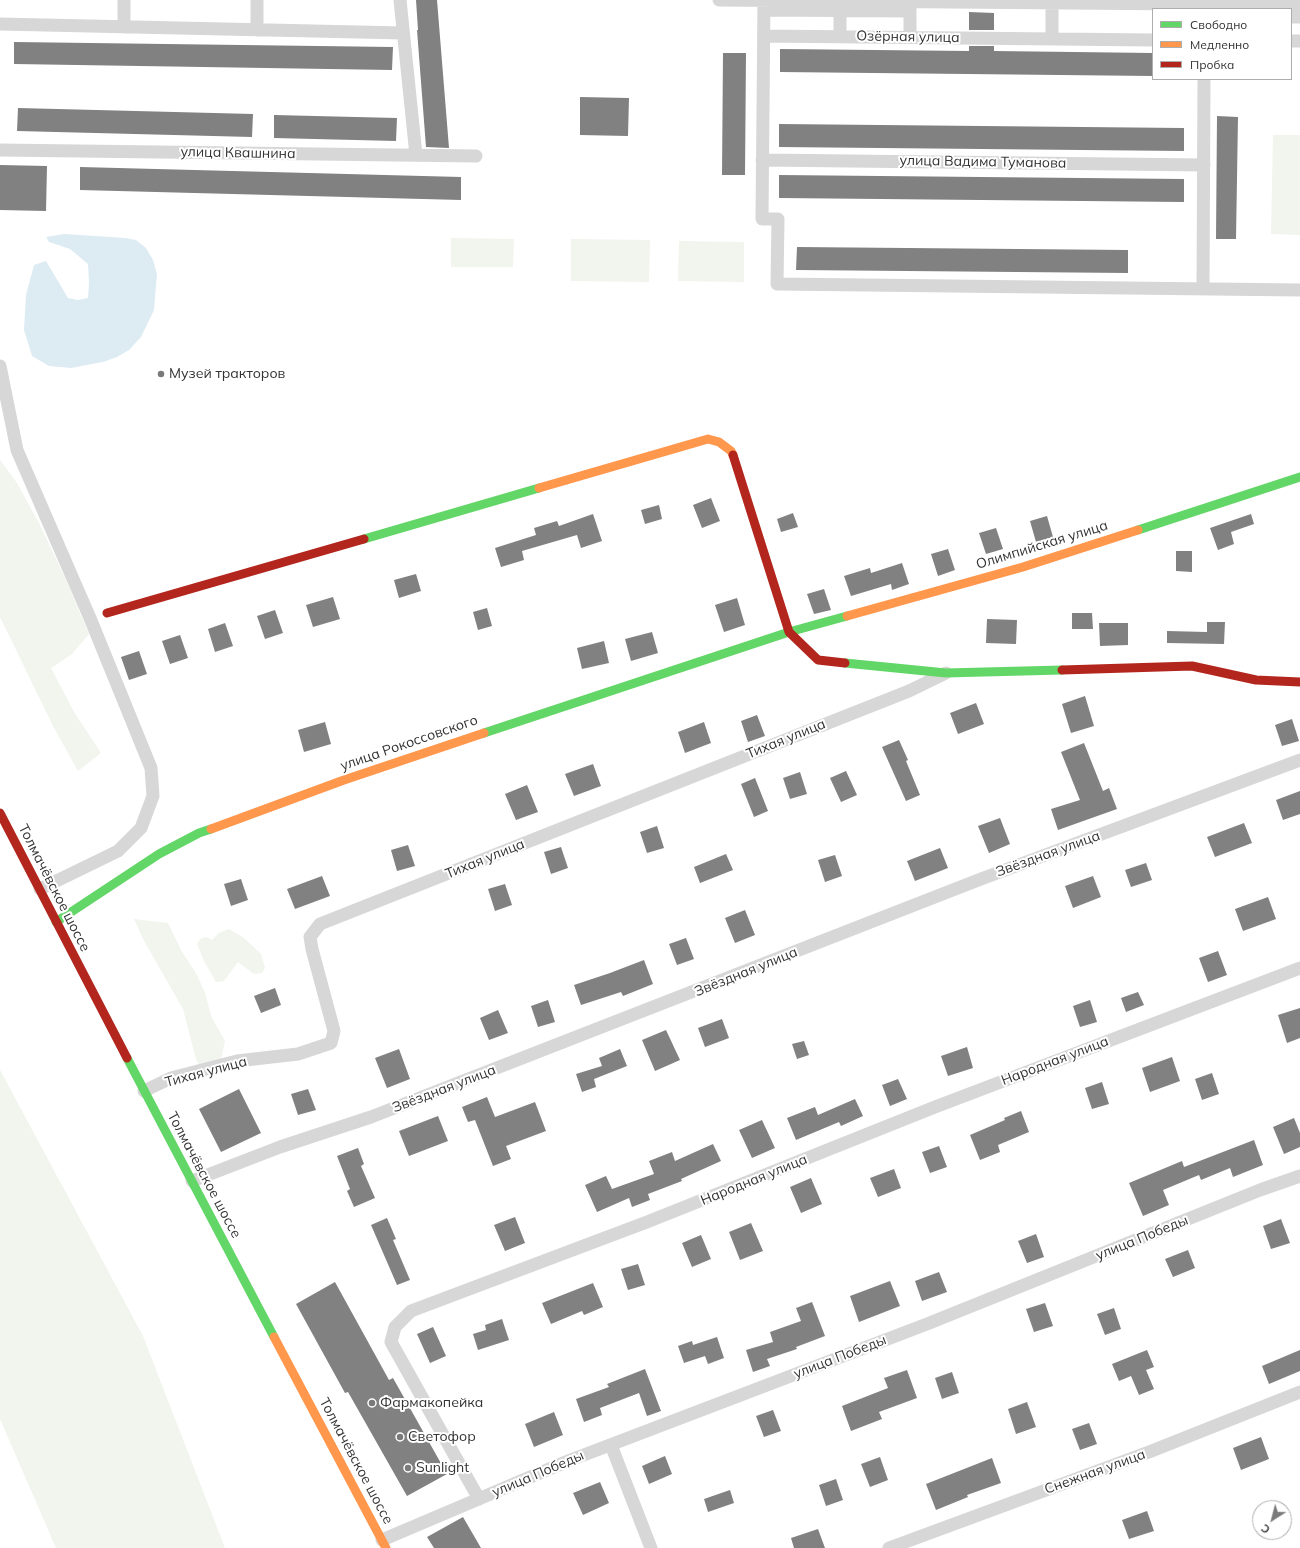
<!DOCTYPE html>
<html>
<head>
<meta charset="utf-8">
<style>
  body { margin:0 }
  #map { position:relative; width:1300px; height:1548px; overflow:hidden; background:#fff; font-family:Mulish,sans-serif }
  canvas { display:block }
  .legend { position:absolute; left:1152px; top:8px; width:140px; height:72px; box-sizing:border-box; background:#fff; border:1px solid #adadad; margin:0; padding:5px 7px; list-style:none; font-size:12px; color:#333 }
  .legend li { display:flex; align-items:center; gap:8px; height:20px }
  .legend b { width:20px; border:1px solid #adadad }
  .north { position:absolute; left:1252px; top:1500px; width:40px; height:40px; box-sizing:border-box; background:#fff; border:1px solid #adadad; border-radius:50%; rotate:216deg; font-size:11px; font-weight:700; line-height:16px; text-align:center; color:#333 }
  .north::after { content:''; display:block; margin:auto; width:14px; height:18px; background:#7a7a7a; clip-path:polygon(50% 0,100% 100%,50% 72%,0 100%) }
</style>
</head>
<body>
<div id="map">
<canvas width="1300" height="1548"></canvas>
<ul class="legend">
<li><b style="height:5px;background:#63d668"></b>Свободно</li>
<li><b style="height:5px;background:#ff974d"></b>Медленно</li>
<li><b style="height:5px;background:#b3261e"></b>Пробка</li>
</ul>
<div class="north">С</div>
</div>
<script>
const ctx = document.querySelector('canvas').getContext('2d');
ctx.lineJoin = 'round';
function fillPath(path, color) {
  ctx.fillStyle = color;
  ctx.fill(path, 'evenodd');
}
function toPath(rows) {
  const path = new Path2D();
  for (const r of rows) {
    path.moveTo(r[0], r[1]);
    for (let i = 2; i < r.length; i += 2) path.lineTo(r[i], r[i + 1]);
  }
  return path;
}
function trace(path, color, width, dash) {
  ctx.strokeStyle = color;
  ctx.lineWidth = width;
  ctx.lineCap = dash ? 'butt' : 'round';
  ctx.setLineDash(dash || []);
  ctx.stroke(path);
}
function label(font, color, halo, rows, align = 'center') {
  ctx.font = font + ' Mulish,sans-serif';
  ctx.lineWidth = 4;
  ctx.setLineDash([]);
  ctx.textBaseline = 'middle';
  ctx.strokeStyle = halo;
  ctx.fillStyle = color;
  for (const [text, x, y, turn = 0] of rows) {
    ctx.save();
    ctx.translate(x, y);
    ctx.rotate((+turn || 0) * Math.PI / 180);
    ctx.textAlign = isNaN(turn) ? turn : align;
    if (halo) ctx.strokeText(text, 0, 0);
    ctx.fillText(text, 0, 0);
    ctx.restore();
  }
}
const green = toPath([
  [1273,135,1300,135,1300,235,1271,234],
  [451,238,514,239,513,267,451,267],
  [571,239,650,240,649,282,571,281],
  [679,241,744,242,744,282,678,281],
  [0,460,17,483,41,527,65,578,89,634,72,654,51,668,74,712,101,753,78,771,53,726,0,617],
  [134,919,168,923,181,950,197,975,205,993,212,1018,225,1041,219,1068,201,1069,196,1059,183,1009,143,939],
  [229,929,244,938,261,954,265,968,262,973,254,974,238,962,224,981,216,982,204,961,197,944,200,939,206,937,212,940,219,933],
  [0,1070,143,1336,225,1548,56,1548,0,1419]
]);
const water = toPath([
  [64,234,125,238,136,240,146,248,153,260,157,274,154,310,141,337,129,350,117,357,103,362,71,368,49,366,32,356,24,330,26,295,34,265,46,261,68,298,78,300,88,298,89,283,88,264,70,249,49,242,46,237]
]);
const building = toPath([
  [416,0,437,0,449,148,426,147,417,30,418,30],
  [969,12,994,13,994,30,969,30],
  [14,42,393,47,392,70,14,64],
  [969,46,994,46,994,51,1153,53,1153,76,780,72,780,49,969,51],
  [723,53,746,53,745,175,722,175],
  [580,97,629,98,628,136,580,135],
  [18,108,253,114,252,137,17,131],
  [274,115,397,118,396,141,274,138],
  [1217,116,1238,117,1236,239,1216,239],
  [779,124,1184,128,1184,151,779,147],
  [0,165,47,166,46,211,0,210],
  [80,167,461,177,461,200,80,190],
  [779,175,1184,179,1184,202,779,198],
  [797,247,1128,250,1128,273,796,270],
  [711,498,720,521,702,528,693,505],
  [659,505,662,519,645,524,641,510],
  [793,513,798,527,781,532,777,519],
  [593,514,602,541,581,548,577,535,522,551,524,560,501,567,495,548,536,535,534,528,557,521,559,526],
  [1251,514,1254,524,1231,532,1234,544,1218,550,1210,528],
  [1047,516,1053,537,1036,542,1030,521],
  [996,528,1003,549,986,554,979,533],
  [948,549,955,570,938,576,931,554],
  [1176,551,1192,551,1192,572,1176,571],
  [902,563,909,584,892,590,891,584,851,596,844,576,870,568,871,573],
  [416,574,421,591,399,598,394,580],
  [824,589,831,610,814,614,807,594],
  [333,597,340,619,313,627,306,605],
  [737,598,745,625,724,632,715,605],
  [487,608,492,626,478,630,473,612],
  [275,610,283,633,265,639,257,616],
  [1072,613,1092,613,1093,629,1072,629],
  [987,619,1017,620,1016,644,986,643],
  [1207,622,1225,622,1224,644,1167,643,1167,631,1207,632],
  [225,623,233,646,215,652,208,629],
  [1099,623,1128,623,1128,645,1100,646],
  [652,632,658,653,631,661,625,639],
  [180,635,188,658,170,664,162,641],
  [604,641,609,663,582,669,577,648],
  [139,651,147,674,129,680,121,657],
  [1085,696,1094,726,1071,733,1062,704],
  [976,703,984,724,958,734,950,713],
  [757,715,765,736,748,742,741,721],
  [1292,719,1299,741,1282,746,1275,725],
  [325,722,331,744,304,752,298,730],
  [704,722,711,743,685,753,678,732],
  [899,740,908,760,906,761,920,795,906,801,882,747],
  [1084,743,1103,791,1109,788,1117,809,1058,830,1051,809,1080,800,1061,752],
  [593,764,601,786,574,796,565,774],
  [846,771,857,795,841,802,830,778],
  [800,772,807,794,790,799,783,778],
  [755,778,768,811,754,817,741,784],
  [527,785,538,812,516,820,505,794],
  [1300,791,1300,814,1283,820,1276,800],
  [1000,818,1010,844,989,853,978,826],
  [1244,823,1252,843,1215,857,1207,837],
  [657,826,664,848,647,853,640,832],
  [408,845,415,866,397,871,391,850],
  [561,847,568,868,551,874,544,852],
  [940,848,948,868,915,881,907,861],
  [726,854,733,870,700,883,694,867],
  [835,855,842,876,825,882,818,860],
  [1146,863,1152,880,1131,887,1125,870],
  [322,876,330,896,295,909,287,889],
  [1093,876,1101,897,1073,908,1065,886],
  [241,879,248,900,231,906,224,884],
  [505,884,512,905,495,911,488,889],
  [1268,897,1276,919,1243,931,1235,909],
  [745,910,755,935,735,943,725,918],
  [686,938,694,959,677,965,669,944],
  [1218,951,1227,975,1208,982,1199,958],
  [644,960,653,984,623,996,621,992,581,1005,574,985,610,973],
  [275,988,281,1005,261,1013,254,996],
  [1138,992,1144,1005,1126,1012,1121,998],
  [548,1000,555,1022,538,1027,531,1006],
  [1090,1000,1097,1022,1080,1027,1073,1006],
  [1300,1008,1300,1038,1287,1043,1278,1015],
  [498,1010,508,1033,489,1040,480,1018],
  [722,1019,729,1038,705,1047,698,1028],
  [666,1030,680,1060,655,1071,642,1040],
  [804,1041,809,1055,797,1059,792,1044],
  [967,1047,973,1068,948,1076,941,1056],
  [399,1049,410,1079,387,1088,375,1058],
  [620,1049,627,1066,594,1079,596,1087,582,1092,576,1074,602,1066,599,1058],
  [1172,1057,1180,1081,1150,1092,1142,1068],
  [1212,1073,1219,1094,1202,1100,1195,1079],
  [898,1079,907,1099,890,1106,882,1085],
  [1102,1082,1109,1104,1092,1109,1085,1088],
  [239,1089,261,1133,221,1152,199,1109],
  [308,1089,316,1110,298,1115,291,1094],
  [487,1097,495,1117,535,1102,546,1131,506,1146,511,1159,493,1166,475,1120,468,1122,462,1107],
  [855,1099,863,1116,841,1126,839,1122,796,1140,787,1118,815,1107,818,1115],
  [1021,1111,1029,1132,998,1145,1000,1152,980,1160,970,1135,1005,1120,1004,1118],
  [438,1116,448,1141,409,1156,399,1131],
  [1294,1118,1300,1133,1300,1147,1284,1154,1273,1127],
  [762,1120,775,1148,752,1158,739,1130],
  [1254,1140,1263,1165,1233,1177,1230,1168,1201,1180,1199,1175,1163,1190,1169,1205,1143,1216,1129,1183,1182,1161,1184,1167],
  [713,1144,721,1161,681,1179,682,1181,648,1194,650,1200,632,1207,629,1198,597,1212,585,1185,606,1176,612,1189,654,1174,649,1161,672,1152,675,1161],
  [939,1146,947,1167,930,1173,922,1152],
  [358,1148,364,1164,361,1166,375,1198,354,1207,347,1191,350,1189,337,1156],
  [894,1169,901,1188,878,1197,870,1178],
  [811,1178,822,1204,801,1213,790,1187],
  [515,1217,525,1243,505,1251,494,1225],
  [387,1218,396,1239,393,1240,410,1280,397,1285,371,1225],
  [1281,1219,1290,1243,1271,1249,1263,1226],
  [751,1223,763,1251,740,1260,729,1232],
  [1036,1234,1044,1257,1027,1263,1018,1241],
  [701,1235,711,1259,692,1267,682,1243],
  [1188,1250,1195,1268,1173,1277,1165,1259],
  [638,1264,645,1285,628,1290,621,1269],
  [939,1272,947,1292,922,1301,915,1281],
  [890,1281,900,1306,859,1322,850,1296],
  [335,1282,389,1380,393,1378,447,1474,407,1496,348,1392,345,1393,296,1304],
  [593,1283,603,1307,584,1315,582,1311,551,1324,542,1303],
  [812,1302,825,1336,796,1347,797,1349,767,1359,770,1366,753,1372,746,1350,773,1342,770,1332,801,1321,796,1308],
  [1045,1303,1053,1326,1034,1332,1026,1309],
  [1114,1308,1121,1329,1105,1335,1097,1314],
  [502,1319,509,1340,478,1350,473,1334,486,1330,485,1325],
  [433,1327,446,1356,430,1363,417,1334],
  [717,1337,724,1358,708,1364,705,1356,684,1363,678,1346,692,1341,693,1345],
  [1147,1350,1154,1367,1146,1370,1154,1389,1139,1395,1131,1376,1119,1381,1112,1364],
  [1300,1350,1300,1371,1269,1384,1262,1366],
  [645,1369,661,1411,647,1416,639,1393,600,1408,602,1415,584,1422,576,1399,609,1387,607,1384],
  [907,1370,917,1398,879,1412,882,1419,851,1431,842,1406,888,1388,884,1378],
  [952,1372,959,1393,942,1399,935,1378],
  [1027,1402,1036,1427,1016,1434,1008,1409],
  [773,1410,781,1431,764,1437,756,1416],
  [554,1412,563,1435,534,1447,525,1424],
  [1089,1423,1097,1444,1080,1450,1072,1429],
  [1261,1437,1269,1459,1241,1470,1233,1448],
  [665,1456,672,1474,649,1484,642,1466],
  [880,1457,888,1480,870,1487,861,1464],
  [992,1458,1001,1483,967,1495,968,1497,936,1510,926,1484],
  [836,1479,843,1500,826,1506,819,1485],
  [600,1482,609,1503,583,1515,573,1493],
  [730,1490,734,1503,708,1512,704,1499],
  [1147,1511,1154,1531,1129,1539,1122,1520],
  [463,1517,481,1548,434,1548,427,1537],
  [818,1529,825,1548,794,1548,791,1538]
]);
const street = toPath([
  [400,0,416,155],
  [719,0,1300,5],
  [764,0,762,219,778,219,777,284,1300,290],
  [764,10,910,11],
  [1291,17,1300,17],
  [0,24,403,33],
  [124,27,124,0],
  [257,30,257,0],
  [764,36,1153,40],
  [840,37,840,3],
  [910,37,910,3],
  [1052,39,1052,3],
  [1291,41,1300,41],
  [0,150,476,156],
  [762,160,1204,165],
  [1203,289,1204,79],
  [0,366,17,450,90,618,151,768,153,796,141,828,118,851,40,889],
  [144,1091,171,1078,237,1061,298,1054,331,1043,334,1031,312,949,310,937,320,924,909,691,946,673],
  [192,1181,280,1147,371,1117,981,879,1300,760],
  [611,1445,651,1548],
  [479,1499,391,1342,395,1327,411,1311,647,1222,935,1107,1300,968],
  [382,1540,568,1461,927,1324,1260,1190,1300,1176],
  [889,1548,1149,1452,1300,1392]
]);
const fast = toPath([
  [1138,530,1300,477],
  [364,539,539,488],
  [845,663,946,673,1062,670],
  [484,733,789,632,847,616],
  [56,922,159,854,199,833,211,829],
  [127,1058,274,1337]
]);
const slow = toPath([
  [539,488,708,439,719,442,731,451,733,455],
  [847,616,1023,567,1138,530],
  [211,829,344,780,484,733],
  [274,1337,386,1548]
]);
const jam = toPath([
  [733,455,789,632,818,660,845,663],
  [107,613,364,539],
  [1062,670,1192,666,1256,680,1300,682],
  [0,813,127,1058]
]);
const markers = [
  [161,374,4,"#7a7a7a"],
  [372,1403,4,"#7a7a7a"],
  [400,1437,4,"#7a7a7a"],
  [408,1468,4,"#7a7a7a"]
];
const streetNames = [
  ["Озёрная улица",908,37,1],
  ["улица Квашнина",238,153,1],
  ["улица Вадима Туманова",983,162,1],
  ["Олимпийская улица",1042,545,-17],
  ["Тихая улица",786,739,-22],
  ["улица Рокоссовского",409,743,-19],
  ["Звёздная улица",1048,854,-20],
  ["Тихая улица",485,859,-22],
  ["Толмачёвское шоссе",54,888,63],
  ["Звёздная улица",746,972,-22],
  ["Народная улица",1055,1061,-21],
  ["Тихая улица",206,1072,-15],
  ["Звёздная улица",444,1089,-21],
  ["Толмачёвское шоссе",204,1175,62],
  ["Народная улица",754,1180,-22],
  ["улица Победы",1142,1238,-22],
  ["улица Победы",840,1357,-21],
  ["Толмачёвское шоссе",356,1461,62],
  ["Снежная улица",1095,1472,-20],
  ["улица Победы",538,1474,-23]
];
const poiNames = [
  ["Музей тракторов",169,374],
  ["Фармакопейка",380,1403],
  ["Светофор",408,1437],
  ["Sunlight",416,1468]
];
fillPath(green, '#f1f5ed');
fillPath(water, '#ddebf3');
fillPath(building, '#818181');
trace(street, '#d7d7d7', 13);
trace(fast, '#63d668', 9);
trace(slow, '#ff974d', 9);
trace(jam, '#b3261e', 9);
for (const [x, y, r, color] of markers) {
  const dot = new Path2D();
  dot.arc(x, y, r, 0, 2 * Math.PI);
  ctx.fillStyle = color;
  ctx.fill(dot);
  trace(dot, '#fff', 1.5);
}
label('14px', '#333', '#fff', streetNames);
label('14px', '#333', '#fff', poiNames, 'left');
</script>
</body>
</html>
